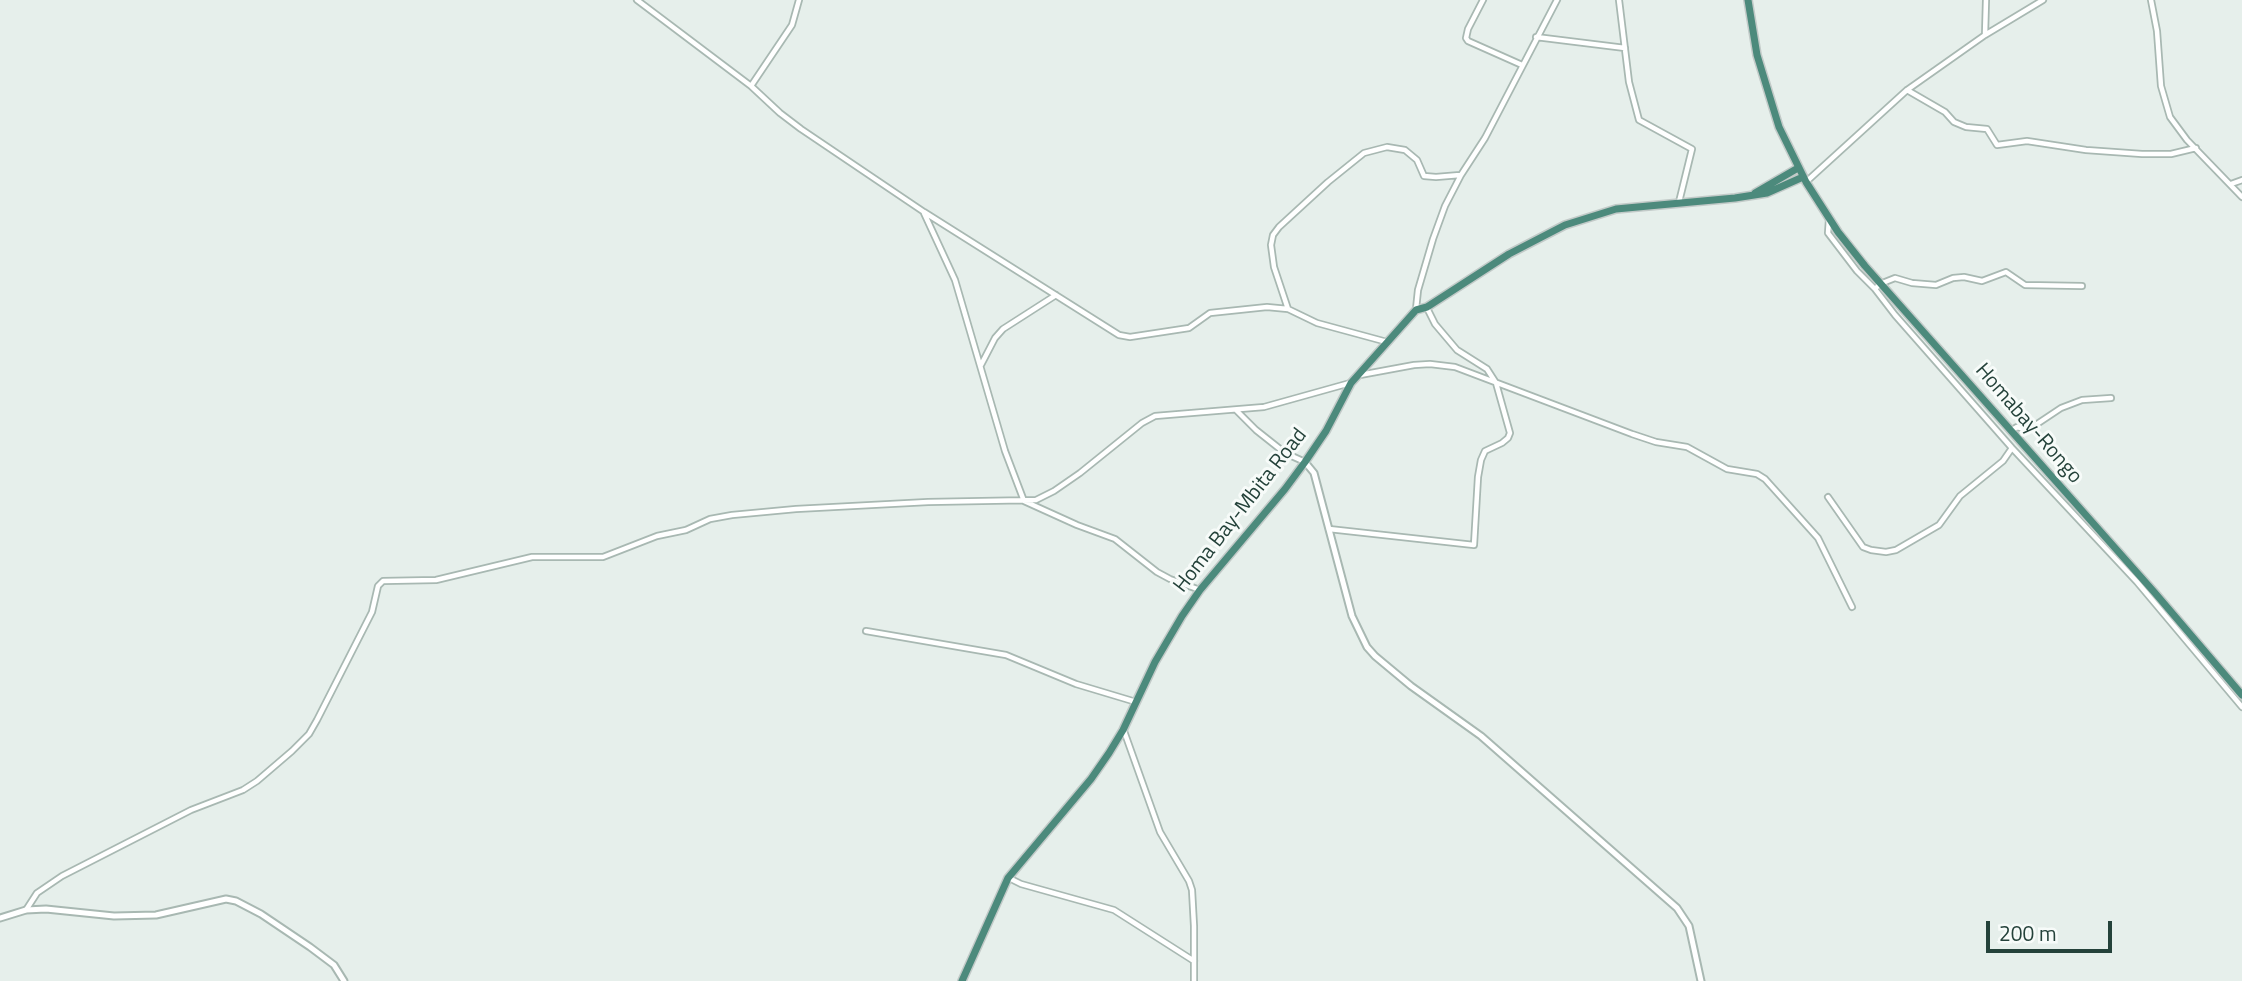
<!DOCTYPE html>
<html>
<head>
<meta charset="utf-8">
<style>
  body { margin:0 }
  #map { position:relative; width:2242px; height:981px; overflow:hidden; background:#e6efeb; font-family:"Titillium Web",sans-serif }
  canvas { display:block }
  .scale { position:absolute; left:1986px; top:921px; width:126px; height:32px; box-sizing:border-box; border:4px solid #24423a; border-top:0; padding-left:9px; font-size:21px; line-height:24px; white-space:nowrap; color:#24423a; -webkit-text-stroke:5px #f7fbf9; paint-order:stroke }
</style>
</head>
<body>
<div id="map">
<canvas width="2242" height="981"></canvas>
<div class="scale">200 m</div>
</div>
<script>
const ctx = document.querySelector('canvas').getContext('2d');
ctx.lineJoin = 'round';
function toPath(rows) {
  const path = new Path2D();
  for (const r of rows) {
    path.moveTo(r[0], r[1]);
    for (let i = 2; i < r.length; i += 2) path.lineTo(r[i], r[i + 1]);
  }
  return path;
}
function trace(path, color, width, dash) {
  ctx.strokeStyle = color;
  ctx.lineWidth = width;
  ctx.lineCap = dash ? 'butt' : 'round';
  ctx.setLineDash(dash || []);
  ctx.stroke(path);
}
function label(font, color, halo, rows, align = 'center') {
  ctx.font = font + ' "Titillium Web",sans-serif';
  ctx.lineWidth = 6;
  ctx.setLineDash([]);
  ctx.textBaseline = 'middle';
  ctx.strokeStyle = halo;
  ctx.fillStyle = color;
  for (const [text, x, y, turn = 0] of rows) {
    ctx.save();
    ctx.translate(x, y);
    ctx.rotate((+turn || 0) * Math.PI / 180);
    ctx.textAlign = isNaN(turn) ? turn : align;
    if (halo) ctx.strokeText(text, 0, 0);
    ctx.fillText(text, 0, 0);
    ctx.restore();
  }
}
const minor = toPath([
  [637,0,751,86,780,113,801,129,924,212,1119,335,1130,337,1189,328,1210,313,1267,307,1288,309,1317,323,1387,342],
  [1483,0,1468,29,1466,38,1468,41,1522,65],
  [1619,0,1629,82,1639,120,1692,149,1679,202],
  [2151,0,2157,31,2161,86,2170,117,2187,140,2242,197],
  [1985,35,1986,0],
  [1536,37,1625,48],
  [751,86,792,25,799,0],
  [1907,90,1945,112,1954,122,1966,127,1987,129,1997,145,2027,141,2086,150,2142,154,2171,154,2196,148],
  [1806,182,1907,90,1985,35,2043,0],
  [2231,184,2242,180],
  [924,213,955,280,1005,451,1024,501,1077,525,1115,539,1157,572,1170,579,1200,590],
  [1829,219,1828,233,1857,271,1875,289,1895,315,2012,448,2137,582,2242,707],
  [1875,289,1880,284,1895,278,1912,283,1936,285,1953,278,1964,277,1982,281,2006,272,2025,285,2082,286],
  [1288,309,1274,267,1271,245,1273,235,1279,227,1328,182,1364,153,1387,147,1405,150,1417,160,1424,176,1436,177,1460,175],
  [1416,309,1418,290,1433,239,1445,206,1461,175,1485,138,1557,0],
  [981,365,995,338,1003,329,1056,295],
  [1360,375,1414,365,1430,364,1455,367,1632,434,1656,442,1687,447,1727,469,1757,474,1765,479,1818,538,1852,607],
  [1236,410,1256,430,1285,453,1305,462],
  [2012,430,2017,427,2028,430,2061,408,2082,400,2111,398],
  [1828,497,1863,547,1871,550,1886,552,1896,550,1939,525,1960,496,2003,461,2012,448],
  [1329,529,1474,545,1478,477,1481,460,1485,451,1502,443,1508,438,1510,433,1496,383,1487,369,1457,350,1435,324,1427,308],
  [866,631,1006,655,1076,684,1136,702],
  [1124,731,1160,832,1189,881,1192,890,1194,926,1194,981],
  [1009,878,1021,884,1114,910,1194,961],
  [26,910,37,893,62,876,191,810,243,790,257,781,292,751,309,734,317,720,372,612,378,586,383,581,436,580,532,557,603,557,657,536,686,530,710,519,732,515,796,509,928,502,1036,500,1054,491,1080,473,1142,423,1155,416,1264,407,1350,383]
]);
const tertiary = toPath([
  [1305,462,1314,473,1352,616,1367,647,1375,656,1411,686,1481,736,1677,908,1689,926,1701,981],
  [0,918,26,910,46,909,114,916,156,915,226,899,236,901,261,914,310,947,334,965,344,981]
]);
const trunk = toPath([
  [1748,0,1757,55,1779,127,1806,182,1838,232,1865,266,2155,593,2242,695],
  [1755,193,1798,168],
  [962,981,1008,878,1091,779,1109,753,1123,730,1155,662,1182,616,1200,590,1285,489,1305,462,1326,431,1351,383,1416,310,1427,307,1509,254,1565,225,1616,209,1735,198,1767,193,1803,177]
]);
const streetNames = [
  ["Homabay-Rongo",2028,424,49],
  ["Homa Bay-Mbita Road",1241,511,-52]
];
trace(minor, '#a8b8b2', 8);
trace(tertiary, '#a8b8b2', 9);
trace(trunk, '#c2cac8', 10);
trace(minor, '#fff', 4.5);
trace(tertiary, '#fff', 5);
trace(trunk, '#4c8a7c', 7);
label('21px', '#24423a', '#f7fbf9', streetNames);
</script>
</body>
</html>
